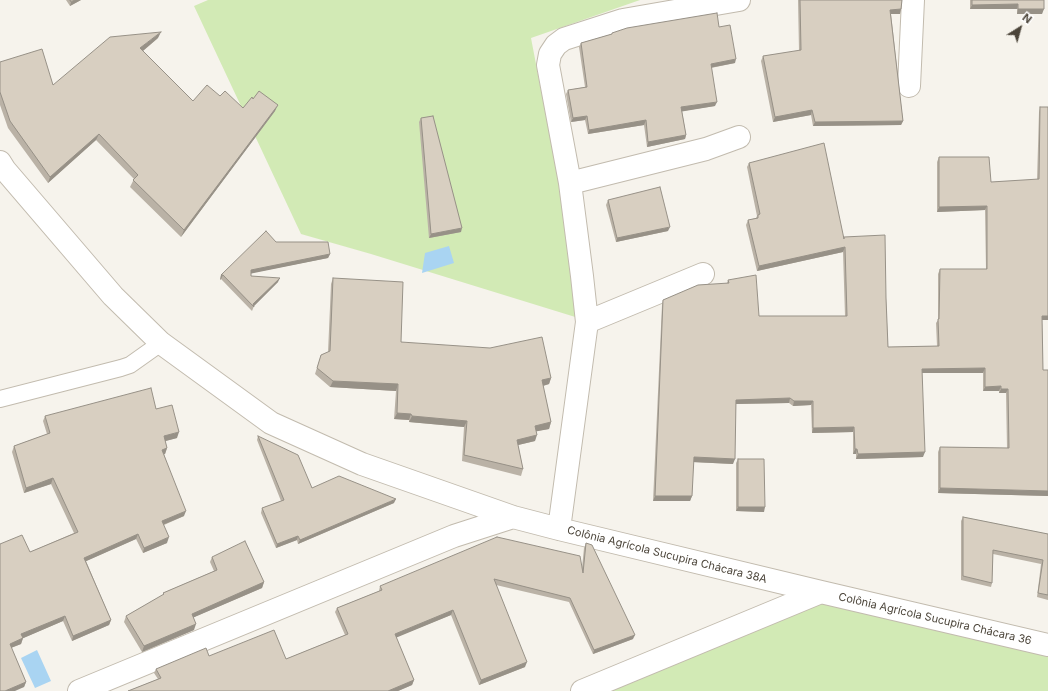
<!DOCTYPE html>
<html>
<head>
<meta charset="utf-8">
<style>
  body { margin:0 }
  #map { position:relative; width:1048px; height:691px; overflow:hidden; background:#f6f3ec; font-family:Inter,sans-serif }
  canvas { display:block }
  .north { position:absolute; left:1000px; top:8px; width:40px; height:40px; -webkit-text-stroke:3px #fff; paint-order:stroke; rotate:37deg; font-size:11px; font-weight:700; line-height:16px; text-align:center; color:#4b4439 }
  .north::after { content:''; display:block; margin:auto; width:14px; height:18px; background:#4b4439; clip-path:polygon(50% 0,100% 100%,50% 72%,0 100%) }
</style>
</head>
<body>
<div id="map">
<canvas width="1048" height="691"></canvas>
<div class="north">N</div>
</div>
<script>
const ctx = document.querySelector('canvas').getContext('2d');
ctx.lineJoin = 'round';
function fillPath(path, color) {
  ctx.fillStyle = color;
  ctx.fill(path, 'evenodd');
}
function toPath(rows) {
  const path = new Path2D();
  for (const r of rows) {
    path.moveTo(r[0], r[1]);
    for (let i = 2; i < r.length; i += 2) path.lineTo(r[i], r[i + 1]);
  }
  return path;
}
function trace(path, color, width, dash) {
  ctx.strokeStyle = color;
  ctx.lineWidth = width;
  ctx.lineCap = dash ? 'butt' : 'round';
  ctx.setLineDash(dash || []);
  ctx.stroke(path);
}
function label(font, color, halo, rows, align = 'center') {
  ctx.font = font + ' Inter,sans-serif';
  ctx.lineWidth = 3;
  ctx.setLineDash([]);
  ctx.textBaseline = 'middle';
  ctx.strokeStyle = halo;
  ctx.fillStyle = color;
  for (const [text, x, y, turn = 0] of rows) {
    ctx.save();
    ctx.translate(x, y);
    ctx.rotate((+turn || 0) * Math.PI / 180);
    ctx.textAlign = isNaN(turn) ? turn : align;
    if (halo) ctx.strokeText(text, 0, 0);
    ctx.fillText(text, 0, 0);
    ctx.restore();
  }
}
const green = toPath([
  [208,0,640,0,531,38,585,320,371,254,301,234,194,6],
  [810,598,1048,653,1048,691,586,691]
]);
const water = toPath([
  [449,246,454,263,422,273,425,253],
  [37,650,51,681,35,688,21,658]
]);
const service = toPath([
  [0,399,121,368,130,365,161,343]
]);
const minor = toPath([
  [909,86,913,0],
  [0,162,5,170,113,296,161,343,271,423,362,464,513,517,559,529,821,592,1048,645],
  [570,183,706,149,739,137],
  [587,322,703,274],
  [559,529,587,322,582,276,570,183,548,65,550,54,556,45,564,39,623,20,739,0],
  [79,691,454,536,513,517],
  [582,691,821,592]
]);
const wall = toPath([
  [66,0,81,0,70,6],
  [798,0,902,0,900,14,891,14,903,121,901,125,813,126,811,115,773,122,761,61,763,56,799,51],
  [970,0,1044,0,1042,14,1017,14,1017,9,970,9],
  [719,27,735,63,711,68,715,106,682,111,686,135,685,139,647,147,644,125,588,134,585,120,571,122,566,94,568,90,585,87,579,47,581,43,612,34,612,33],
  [158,38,143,51,193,101,220,96,243,108,253,99,275,111,181,237,130,187,134,179,96,140,48,183,8,128,0,105,0,62,53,85],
  [1040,107,1048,107,1048,320,1042,320,1043,370,1048,370,1048,496,938,493,938,452,940,447,1007,448,1006,393,999,393,999,391,983,391,983,373,922,373,923,457,856,459,856,454,853,454,853,432,812,433,811,405,793,406,789,403,736,404,733,464,693,462,692,496,690,501,653,501,662,305,663,300,727,283,728,280,759,316,845,316,843,252,757,271,746,225,748,220,756,218,757,216,747,167,749,163,844,237,886,298,888,347,937,346,936,323,938,320,938,274,940,269,986,269,985,210,937,212,937,162,939,157,991,182,1037,180,1039,112],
  [421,118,461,232,429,238,419,122],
  [608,200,668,231,616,242,606,205],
  [276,242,330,254,328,258,251,273,251,276,278,282,254,306,252,311,221,279,220,280,221,275],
  [333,278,401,342,551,378,549,384,543,386,551,422,549,429,536,431,535,441,518,445,523,469,521,476,462,461,464,427,409,422,409,420,394,419,396,391,330,387,315,374,321,355,328,352,331,284],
  [156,409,177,438,165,441,167,448,165,454,164,454,184,516,164,525,167,543,143,553,136,539,86,561,111,620,109,625,72,641,63,621,23,638,21,644,11,648,26,682,24,687,0,691,30,552,74,533,51,484,24,493,12,452,14,446,47,434,43,421,45,416],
  [258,436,312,488,394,503,298,544,297,540,276,548,261,513,262,508,281,501,257,440],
  [738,459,764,512,736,511,736,463],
  [963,517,1048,534,1048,600,1037,597,1041,564,993,554,992,583,991,587,961,580,961,521],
  [586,543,633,639,593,654,569,602,496,585,525,667,479,685,451,615,396,637,414,680,412,685,398,691,128,691,158,679,154,673,156,669,209,656,286,659,345,635,335,612,337,608,379,591,380,586,582,568,584,548],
  [212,557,264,582,262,588,194,617,194,630,142,652,124,622,126,616,163,595,163,593,214,571,210,562]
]);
const shadedWall = toPath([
  [75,0,81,0,70,6,71,2],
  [1018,4,1017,9,970,9,972,5],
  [901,9,900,14,889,14,890,10],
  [1018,9,1044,9,1042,14,1017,14],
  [161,32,158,38,138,55,140,48],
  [736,59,735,63,709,68,711,64],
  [717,102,715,106,679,112,681,107],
  [278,105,275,111,181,237,184,230],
  [812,110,811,115,773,122,775,117],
  [587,116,585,120,571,122,573,118],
  [646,120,644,125,588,134,589,130],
  [903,121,901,125,813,126,815,122],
  [99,134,96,140,48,183,50,177],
  [686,135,685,139,647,147,648,142],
  [987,206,985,210,937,212,939,207],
  [670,227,668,231,616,242,617,238],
  [462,228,461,232,429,238,431,234],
  [845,247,843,252,757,271,759,266],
  [330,254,328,258,249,274,251,270],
  [221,275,223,275,221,279,220,280],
  [280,278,278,282,253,307,253,304],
  [1042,316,1048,316,1048,320,1040,320],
  [985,368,983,373,921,373,922,369],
  [551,378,549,384,539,387,542,380],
  [333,381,398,384,396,391,330,387],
  [1001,386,999,391,983,391,985,387],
  [1001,389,1008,389,1006,393,999,393],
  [790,398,789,403,734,404,736,400],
  [794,401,813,401,811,405,793,406],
  [397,413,411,414,409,420,394,419],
  [412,416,467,421,464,427,409,422],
  [551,422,549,429,533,432,535,426],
  [854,427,853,432,812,433,813,428],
  [179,432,177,438,162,442,164,436],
  [537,435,535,441,514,446,517,440],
  [167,448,165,454,160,455,162,450],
  [855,449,857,449,856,454,853,454],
  [925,452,923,457,856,459,858,454],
  [694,457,735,459,733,464,692,462],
  [53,478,51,484,24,493,26,488],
  [940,488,1048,491,1048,496,938,493],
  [655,496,692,496,690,501,653,501],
  [396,499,394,503,298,544,300,540],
  [738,507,765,507,764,512,736,511],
  [186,511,184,516,160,526,162,521],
  [138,534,136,539,82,563,84,558],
  [298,536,297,540,276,548,277,544],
  [169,537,167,543,143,553,144,548],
  [264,582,262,588,190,619,192,614],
  [453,610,451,615,393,639,395,634],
  [65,616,63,621,19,640,21,634],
  [111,620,109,625,72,641,73,636],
  [196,624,194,630,142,652,144,646],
  [635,635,633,639,593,654,594,650],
  [23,638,21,644,8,649,10,644],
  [527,662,525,667,479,685,481,680],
  [414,680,412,685,398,691,388,691],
  [26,682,24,687,15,691,5,691]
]);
const building = toPath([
  [70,0,75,0,71,2,70,0],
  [800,0,902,0,901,9,890,10,903,121,815,122,812,110,775,117,763,56,801,50,800,0],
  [972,0,1044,0,1044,9,1018,9,1018,4,972,5,972,0],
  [717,13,719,27,730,25,736,59,711,64,717,102,681,107,686,135,648,142,646,120,589,130,587,116,573,118,568,90,587,87,581,43,612,34,612,33,627,28,717,13],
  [161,32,140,48,193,101,207,85,220,96,225,91,243,108,252,97,253,99,259,91,278,105,184,230,133,180,138,175,99,134,50,177,10,121,0,92,0,62,42,49,53,85,110,37,161,32],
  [1040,107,1048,107,1048,316,1042,316,1043,370,1048,370,1048,491,940,488,940,447,1009,448,1008,389,1001,389,1001,386,985,387,985,368,922,369,925,452,858,454,857,449,855,449,854,427,813,428,813,401,794,401,790,398,736,400,735,459,694,457,692,496,655,496,663,300,698,285,729,283,728,280,756,275,759,316,847,316,845,247,759,266,748,220,758,218,758,215,760,214,749,163,824,143,844,239,844,237,885,235,886,298,888,347,939,346,938,319,939,319,940,269,987,269,987,206,939,207,939,157,989,157,991,182,1039,179,1040,107],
  [433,116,462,228,431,234,421,118,433,116],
  [660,187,670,227,617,238,608,200,660,187],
  [266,231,276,242,328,242,330,254,251,270,251,276,280,278,253,304,254,307,223,275,221,275,266,231],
  [333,278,403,282,401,342,490,348,542,337,551,378,542,380,551,422,535,426,537,435,517,440,523,469,464,455,467,421,412,416,411,414,397,413,398,384,333,381,317,368,321,355,330,351,333,278],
  [151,388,156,409,172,405,179,432,164,436,167,448,162,450,186,511,162,521,169,537,144,548,138,534,84,558,111,620,73,636,65,616,21,634,23,638,10,644,26,682,5,691,0,691,0,544,22,535,30,552,78,532,53,478,26,488,14,446,50,433,45,416,151,388],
  [258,436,298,455,312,488,339,476,396,499,300,540,298,536,277,544,262,508,284,500,258,436],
  [738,459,764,459,765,507,738,507,738,459],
  [963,517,1048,534,1048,595,1038,593,1043,560,993,550,992,583,963,576,963,517],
  [497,537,580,556,583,573,586,543,592,545,635,635,594,650,570,598,494,579,527,662,481,680,453,610,395,634,414,680,388,691,128,691,161,678,156,669,206,648,209,656,274,630,286,659,348,634,337,608,382,590,380,586,497,537],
  [245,541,264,582,192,614,196,624,144,646,126,616,164,594,163,593,217,570,212,557,245,541]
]);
const streetNames = [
  ["Colônia Agrícola Sucupira Chácara 38A",667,555,14],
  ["Colônia Agrícola Sucupira Chácara 36",935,619,13]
];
fillPath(green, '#d2eab5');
fillPath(water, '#a9d4f2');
trace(service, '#c2bbae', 18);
trace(minor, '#c2bbae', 24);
trace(service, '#fff', 16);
trace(minor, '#fff', 22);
fillPath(wall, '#bab2a6');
fillPath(shadedWall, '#979187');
fillPath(building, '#d8cfc1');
trace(building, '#979187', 1);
label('11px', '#4b4439', '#fff', streetNames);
</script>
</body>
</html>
